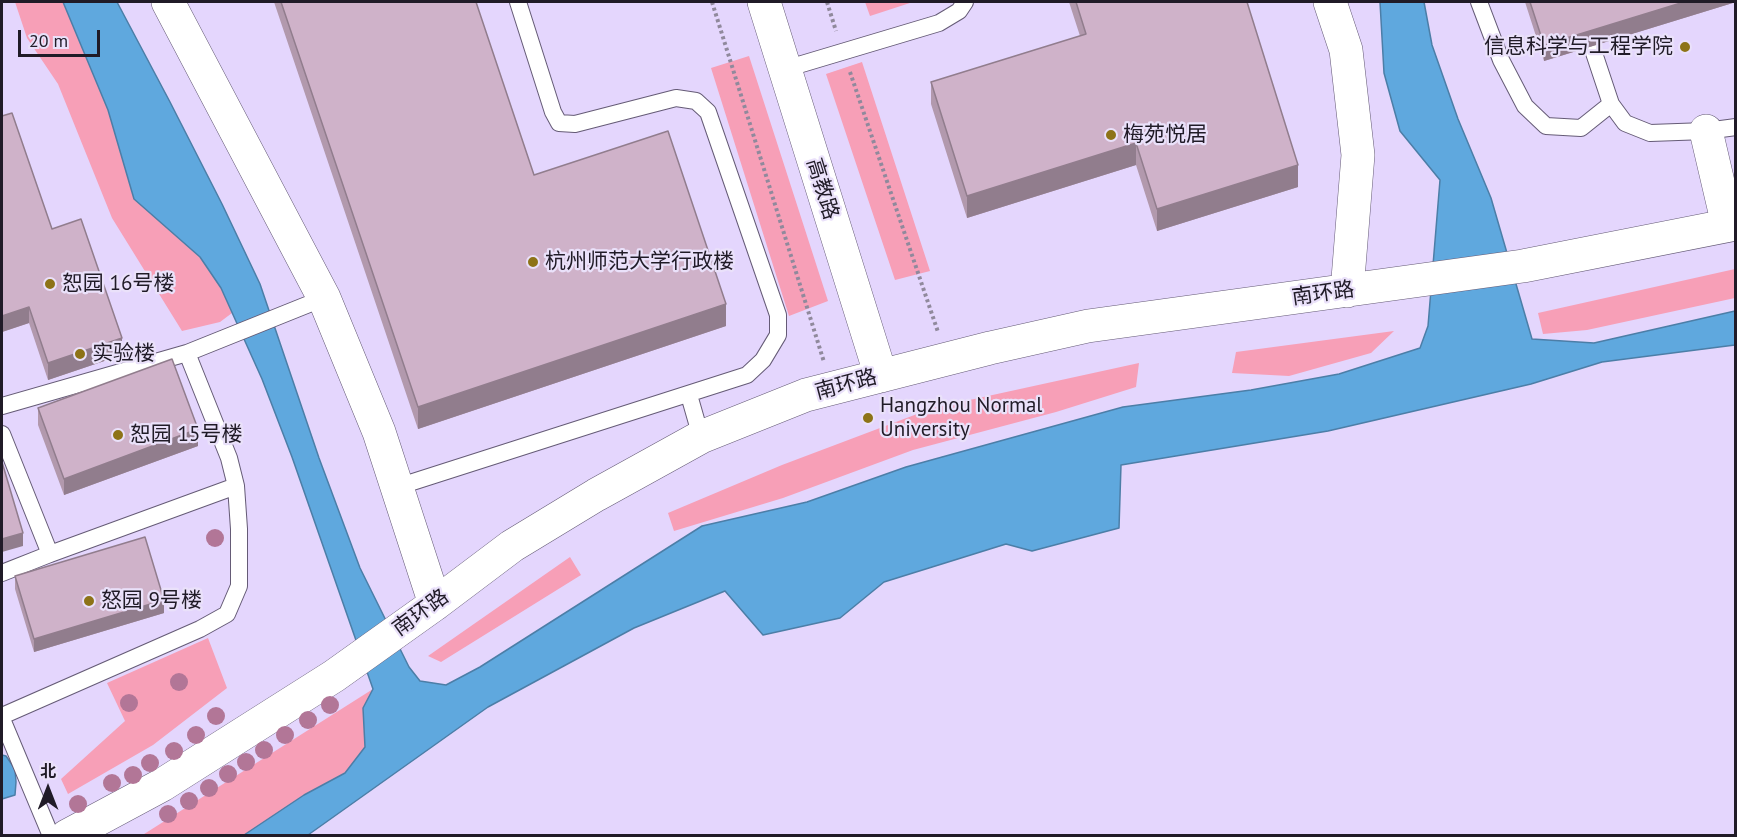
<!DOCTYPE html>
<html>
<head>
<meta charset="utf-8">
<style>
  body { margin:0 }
  #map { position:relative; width:1737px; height:837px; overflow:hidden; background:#eae1fa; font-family:"PT Sans","Noto Sans SC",sans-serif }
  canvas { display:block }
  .frame { position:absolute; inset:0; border:3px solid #201b27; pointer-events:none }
  .north { position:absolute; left:18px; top:759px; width:60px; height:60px; -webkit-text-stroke:4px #eae1fa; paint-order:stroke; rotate:0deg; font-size:16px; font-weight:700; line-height:24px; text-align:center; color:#201b27 }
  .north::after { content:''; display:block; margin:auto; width:21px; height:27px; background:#201b27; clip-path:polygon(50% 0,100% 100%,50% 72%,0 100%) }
  .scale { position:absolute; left:18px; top:30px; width:82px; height:27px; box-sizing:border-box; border:3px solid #201b27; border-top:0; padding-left:8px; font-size:18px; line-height:21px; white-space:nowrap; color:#201b27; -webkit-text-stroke:4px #eae1fa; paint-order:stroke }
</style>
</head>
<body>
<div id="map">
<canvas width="1737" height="837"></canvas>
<div class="frame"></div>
<div class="north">北</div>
<div class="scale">20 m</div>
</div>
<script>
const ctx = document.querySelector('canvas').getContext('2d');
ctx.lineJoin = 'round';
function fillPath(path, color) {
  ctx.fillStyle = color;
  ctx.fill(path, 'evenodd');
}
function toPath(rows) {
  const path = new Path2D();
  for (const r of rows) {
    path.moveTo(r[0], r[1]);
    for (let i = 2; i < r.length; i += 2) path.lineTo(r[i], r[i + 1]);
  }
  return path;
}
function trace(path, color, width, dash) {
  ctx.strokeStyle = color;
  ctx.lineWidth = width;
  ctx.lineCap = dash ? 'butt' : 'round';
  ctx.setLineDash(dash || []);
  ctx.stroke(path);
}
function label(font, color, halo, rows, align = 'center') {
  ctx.font = font + ' "PT Sans","Noto Sans SC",sans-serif';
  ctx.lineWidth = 4.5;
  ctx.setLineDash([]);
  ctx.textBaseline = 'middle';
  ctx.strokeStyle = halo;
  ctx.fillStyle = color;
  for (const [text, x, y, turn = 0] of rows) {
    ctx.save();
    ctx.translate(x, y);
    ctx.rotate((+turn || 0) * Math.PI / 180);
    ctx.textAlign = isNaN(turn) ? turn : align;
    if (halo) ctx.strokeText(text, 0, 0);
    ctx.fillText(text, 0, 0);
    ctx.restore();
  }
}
const built = toPath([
  [2,2,1735,2,1735,835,2,835]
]);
const green = toPath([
  [15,2,63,2,108,110,134,198,200,257,221,288,232,313,220,322,182,331,112,218,58,84,27,38],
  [865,2,913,2,870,16],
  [749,56,828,301,789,316,711,68],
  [862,62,930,271,895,280,826,74],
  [1735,269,1735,298,1587,330,1543,334,1538,313],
  [1394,331,1371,353,1289,376,1232,373,1236,352],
  [1139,363,1136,387,1056,412,913,450,783,498,674,531,668,513,782,465,933,408],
  [570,557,581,575,441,662,428,656],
  [208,638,227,688,153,745,68,794,61,779,125,721,107,683],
  [373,689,363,708,365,747,345,773,304,795,244,835,141,836]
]);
const water = toPath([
  [63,2,117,2,170,102,222,204,260,284,319,458,360,568,409,667,420,681,446,685,480,667,702,526,807,502,906,467,1123,407,1251,390,1339,374,1420,348,1428,326,1440,180,1400,131,1384,73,1380,2,1424,2,1432,45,1458,119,1491,198,1532,339,1594,343,1735,311,1735,345,1602,362,1531,384,1328,431,1121,465,1119,528,1032,551,1006,544,884,582,840,618,763,635,725,591,634,628,488,707,308,835,244,835,304,795,345,773,365,747,363,708,373,689,292,457,262,379,221,288,200,257,134,199,108,110,63,2],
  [2,755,6,756,15,769,16,782,15,795,2,799,2,755]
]);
const path = toPath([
  [712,2,824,362],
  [827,2,836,31],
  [850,72,938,332]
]);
const service = toPath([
  [1479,2,1501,60,1525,106,1546,126,1581,128,1611,104],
  [1592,47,1611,104,1625,123,1650,133,1706,131,1736,127],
  [785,69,939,23,959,11,965,2],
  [689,395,701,437],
  [2,406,187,353,324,298],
  [2,434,50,554,236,486],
  [397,487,747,375,763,360,778,335,778,315,708,112,696,101,676,98,575,124,559,123,553,112,518,2],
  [2,573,50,554],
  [2,716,200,629,227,614,239,586,239,529,236,486,229,458,187,353],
  [2,719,51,836]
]);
const minor = toPath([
  [168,2,324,298,379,432,435,604],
  [764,2,881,376],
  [1330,2,1346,50,1358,155,1347,291],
  [1706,131,1728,225],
  [67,836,162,785,334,676,435,604,512,546,596,495,701,437,806,395,990,348,1088,326,1523,266,1736,224]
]);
const trees = [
  [215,538],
  [179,682],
  [129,703],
  [330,705],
  [216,716],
  [308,720],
  [196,735],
  [285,735],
  [264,750],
  [174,751],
  [246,762],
  [150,763],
  [228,774],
  [133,775],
  [112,783],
  [209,788],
  [189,801],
  [78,804],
  [168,814]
];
const wall = toPath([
  [274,2,476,2,534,175,726,326,418,429],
  [1069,2,1247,2,1298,187,1157,231,1136,165,967,218,931,104,931,82,1080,36],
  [1525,2,1736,2,1544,61],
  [52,229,122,355,48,380,29,323,2,332],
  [38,408,198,446,64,495,38,425],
  [15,576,164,613,34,652,15,589]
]);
const shadedWall = toPath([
  [1684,2,1736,2,1544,61,1544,45],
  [1136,143,1136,165,967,218,967,196],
  [1298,165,1298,187,1157,231,1157,209],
  [726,304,726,326,418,429,418,407],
  [29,307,29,323,2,332,2,316],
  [122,338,122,355,48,380,48,363],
  [198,429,198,446,64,495,64,479],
  [23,533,23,546,2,552,2,539],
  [164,600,164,613,34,652,34,639]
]);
const building = toPath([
  [281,2,476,2,534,175,668,131,726,304,418,407,281,2],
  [1076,2,1247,2,1298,165,1157,209,1136,143,967,196,931,82,1086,34,1076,2],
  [1530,2,1684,2,1544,45,1530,2],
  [12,113,52,229,81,219,122,338,48,363,29,307,2,316,2,116,12,113],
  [172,359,198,429,64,479,38,408,172,359],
  [2,462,23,533,2,539,2,462],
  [145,537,164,600,34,639,15,576,145,537]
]);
const markers = [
  [1685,47,6,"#8d7317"],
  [1111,135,6,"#8d7317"],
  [533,262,6,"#8d7317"],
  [50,284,6,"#8d7317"],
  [80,354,6,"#8d7317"],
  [868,418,6,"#8d7317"],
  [118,435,6,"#8d7317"],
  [89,601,6,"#8d7317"]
];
const poiNames = [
  ["信息科学与工程学院",1673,47,"right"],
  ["梅苑悦居",1123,135],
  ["杭州师范大学行政楼",545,262],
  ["恕园 16号楼",62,284],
  ["实验楼",92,354],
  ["Hangzhou Normal",880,406],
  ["University",880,430],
  ["恕园 15号楼",130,435],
  ["怒园 9号楼",101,601]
];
const streetNames = [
  ["高教路",822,189,73],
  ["南环路",1323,294,-8],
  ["南环路",846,385,-15],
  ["南环路",421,613,-36]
];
fillPath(built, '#e4d6fd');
fillPath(green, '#f79fb7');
fillPath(water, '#5fa8de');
trace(water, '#4c7ea7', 1.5);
trace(service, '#655b76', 18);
trace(minor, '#655b76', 34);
trace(path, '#90899c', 4, [3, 3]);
trace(service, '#fff', 16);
trace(minor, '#fff', 33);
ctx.fillStyle = '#b27697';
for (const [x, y] of trees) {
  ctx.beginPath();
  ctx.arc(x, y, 9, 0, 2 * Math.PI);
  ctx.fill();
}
fillPath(wall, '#b299ad');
fillPath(shadedWall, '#917d8d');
fillPath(building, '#cfb2c9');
trace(building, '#917d8d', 1.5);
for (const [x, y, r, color] of markers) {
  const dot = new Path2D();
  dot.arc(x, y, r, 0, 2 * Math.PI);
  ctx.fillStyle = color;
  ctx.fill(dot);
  trace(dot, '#eae1fa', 2);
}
label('21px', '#201b27', '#eae1fa', poiNames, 'left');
label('21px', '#201b27', '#eae1fa', streetNames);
</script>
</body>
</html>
